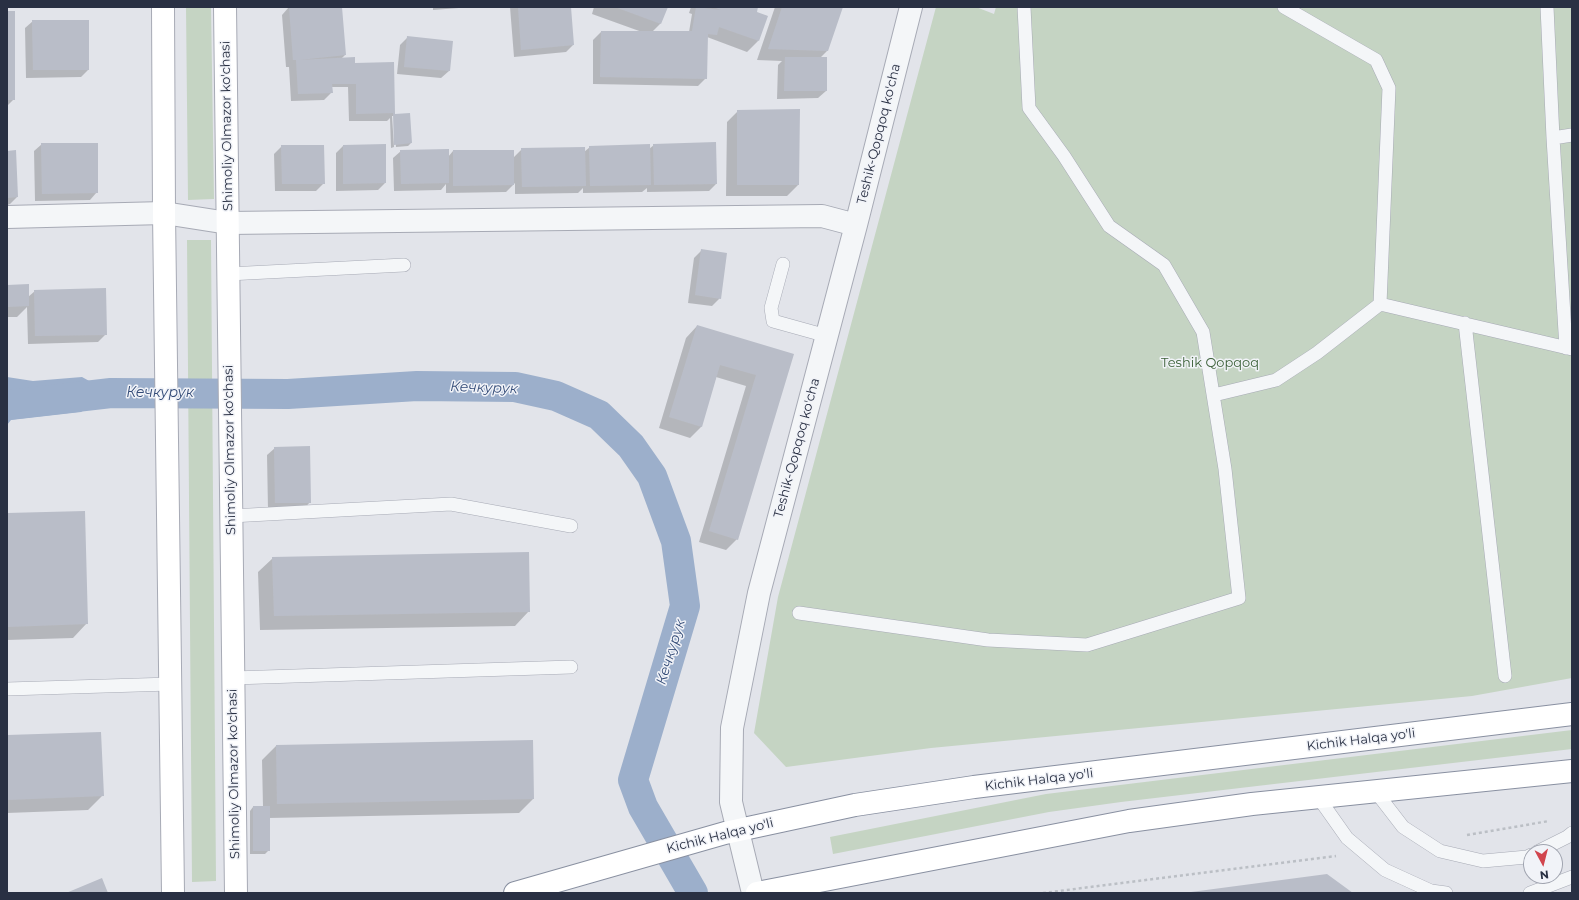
<!DOCTYPE html>
<html>
<head>
<meta charset="utf-8">
<style>
  body { margin:0 }
  #map { position:relative; width:1579px; height:900px; overflow:hidden; background:#e2e4ea; font-family:Montserrat,sans-serif }
  canvas { display:block }
  .frame { position:absolute; inset:0; border:8px solid #293043; pointer-events:none }
  .north { position:absolute; left:1523px; top:844px; width:40px; height:40px; box-sizing:border-box; background:#f1f3f8; border:1px solid #a1a5b0; border-radius:50%; rotate:173deg; font-size:11px; font-weight:700; line-height:16px; text-align:center; color:#293043 }
  .north::after { content:''; display:block; margin:auto; width:14px; height:18px; background:#d1454e; clip-path:polygon(50% 0,100% 100%,50% 72%,0 100%) }
</style>
</head>
<body>
<div id="map">
<canvas width="1579" height="900"></canvas>
<div class="frame"></div>
<div class="north">N</div>
</div>
<script>
const ctx = document.querySelector('canvas').getContext('2d');
ctx.lineJoin = 'round';
function fillPath(path, color) {
  ctx.fillStyle = color;
  ctx.fill(path, 'evenodd');
}
function toPath(rows) {
  const path = new Path2D();
  for (const r of rows) {
    path.moveTo(r[0], r[1]);
    for (let i = 2; i < r.length; i += 2) path.lineTo(r[i], r[i + 1]);
  }
  return path;
}
function trace(path, color, width, dash) {
  ctx.strokeStyle = color;
  ctx.lineWidth = width;
  ctx.lineCap = dash ? 'butt' : 'round';
  ctx.setLineDash(dash || []);
  ctx.stroke(path);
}
function label(font, color, halo, rows, align = 'center') {
  ctx.font = font + ' Montserrat,sans-serif';
  ctx.lineWidth = 3;
  ctx.setLineDash([]);
  ctx.textBaseline = 'middle';
  ctx.strokeStyle = halo;
  ctx.fillStyle = color;
  for (const [text, x, y, turn = 0] of rows) {
    ctx.save();
    ctx.translate(x, y);
    ctx.rotate((+turn || 0) * Math.PI / 180);
    ctx.textAlign = isNaN(turn) ? turn : align;
    if (halo) ctx.strokeText(text, 0, 0);
    ctx.fillText(text, 0, 0);
    ctx.restore();
  }
}
const green = toPath([
  [186,7,211,7,214,199,188,200],
  [936,7,976,7,994,14,996,7,1572,7,1572,678,1472,696,931,748,786,767,754,733,778,597],
  [187,240,211,240,216,881,192,882],
  [1572,730,1572,749,1121,802,1049,812,833,854,830,837,1046,794]
]);
const water = toPath([
  [7,377,33,381,82,377,111,393,81,412,11,420,7,425]
]);
const shadow = toPath([
  [281,7,341,7,345,55,341,59,354,65,394,114,411,143,408,146,396,147,394,116,392,116,394,147,391,148,390,118,387,121,349,121,348,87,331,87,331,93,324,100,291,101,289,67,286,67,282,15,289,7,281,8],
  [433,7,472,7,433,10],
  [510,7,570,7,573,45,566,52,514,57],
  [594,7,666,7,660,24,652,32,689,32,692,14,689,13,691,7,757,7,755,13,767,16,758,41,747,52,707,37,706,78,698,86,593,84,593,40,601,32,642,32,592,14],
  [775,7,842,7,827,51,820,58,826,58,826,91,818,98,777,99,778,65,782,61,757,60],
  [7,12,14,99,7,106],
  [33,21,88,70,81,77,26,78,25,28],
  [408,37,452,42,449,71,441,78,397,74,400,45],
  [738,111,798,185,787,196,726,196,727,122],
  [42,144,97,192,90,200,35,201,34,151],
  [385,145,385,183,378,190,336,191,336,153,343,146],
  [654,145,716,184,709,191,647,192,647,188,642,192,583,193,583,188,578,193,515,194,515,183,506,192,446,193,446,184,441,190,394,191,393,158,401,151,448,157,453,151,513,158,522,149,584,152,590,147,649,149],
  [282,146,324,183,316,191,275,191,274,154],
  [7,152,17,197,10,204,7,205],
  [702,250,720,298,712,306,688,303,694,258],
  [7,286,28,297,35,291,106,334,98,342,28,344,27,307,17,317,7,317],
  [697,326,792,355,737,539,726,550,699,542,746,386,716,377,701,427,690,438,659,428,686,338],
  [275,448,310,502,303,510,268,510,267,455],
  [7,514,87,623,73,638,7,640],
  [273,558,529,611,515,626,260,630,258,572],
  [7,736,102,796,88,810,7,813],
  [276,746,533,799,519,813,269,818,269,850,265,854,250,854,250,811,253,807,263,807,262,760]
]);
const canal = toPath([
  [7,405,111,393,288,394,417,386,515,387,556,396,599,415,631,446,652,476,676,541,685,606,633,780,643,807,693,893]
]);
const building = toPath([
  [289,7,342,7,346,55,299,60,355,57,355,63,394,62,395,114,410,113,412,143,394,145,393,113,356,114,356,84,332,84,333,93,298,94,296,60,293,60],
  [518,7,571,7,574,45,521,50],
  [615,7,668,7,661,24],
  [696,7,721,10,713,7,758,7,757,12,768,16,759,41,719,27,717,35,708,34,707,79,600,77,601,31,692,31],
  [782,7,843,7,828,51,768,49],
  [7,11,15,11,15,100,7,100],
  [32,20,89,20,89,70,33,70],
  [407,36,453,41,450,71,404,67],
  [785,57,827,57,827,91,784,91],
  [800,109,799,185,737,185,737,110],
  [716,142,717,184,654,185,653,144],
  [41,143,98,143,98,193,42,194],
  [386,144,386,183,343,184,343,145],
  [650,144,651,185,590,186,589,146],
  [281,145,324,145,325,184,282,184],
  [585,147,586,186,522,187,521,148],
  [449,149,449,183,401,184,400,150],
  [16,150,18,197,7,198,7,151],
  [453,150,514,150,514,185,453,186],
  [701,249,727,253,721,299,695,295],
  [29,284,29,306,7,307,7,285],
  [106,288,107,335,35,336,34,290],
  [697,325,794,354,738,540,709,531,756,375,720,365,702,427,669,417],
  [310,446,311,503,275,503,274,447],
  [85,511,88,624,7,627,7,513],
  [529,552,530,612,274,616,272,557],
  [101,732,104,796,7,800,7,735],
  [533,740,534,799,277,804,276,745],
  [253,806,270,806,270,851,253,851],
  [1327,874,1353,893,1191,893,1191,892],
  [102,878,108,893,66,893]
]);
const path = toPath([
  [1467,835,1549,821],
  [1043,893,1336,856]
]);
const service = toPath([
  [1547,7,1553,138,1566,348],
  [1553,138,1572,135],
  [783,264,771,308,773,321,827,336],
  [228,274,404,265],
  [1380,304,1572,349],
  [1465,323,1505,676],
  [1214,395,1276,380,1317,353,1380,304,1389,88,1376,60,1284,7],
  [231,516,451,504,571,526],
  [799,613,988,640,1087,645,1239,598,1225,469,1203,332,1164,265,1109,226,1064,156,1029,108,1024,7],
  [233,678,571,667],
  [7,689,171,684],
  [1376,792,1403,827,1440,851,1483,861,1527,857,1531,855],
  [1318,797,1347,838,1385,870,1431,891,1446,893],
  [1537,852,1567,837,1572,833],
  [1530,893,1572,877]
]);
const minor = toPath([
  [7,217,164,213,228,223,822,216,856,225],
  [753,893,731,802,732,728,759,593,856,225,911,7]
]);
const secondary = toPath([
  [163,7,164,213,173,893],
  [225,7,236,893]
]);
const trunk = toPath([
  [515,893,725,833,855,805,974,787,1572,714],
  [757,893,1129,821,1252,804,1572,771]
]);
const streetNames = [
  ["Shimoliy Olmazor ko'chasi",227,126,-91],
  ["Teshik-Qopqoq ko'cha",879,134,-76],
  ["Teshik-Qopqoq ko'cha",797,448,-75],
  ["Shimoliy Olmazor ko'chasi",230,450,-91],
  ["Kichik Halqa yo'li",1361,740,-7],
  ["Shimoliy Olmazor ko'chasi",234,774,-91],
  ["Kichik Halqa yo'li",1039,780,-7],
  ["Kichik Halqa yo'li",720,836,-14]
];
const parkNames = [
  ["Teshik Qopqoq",1210,363]
];
const waterNames = [
  ["Кечкурук",484,388,2],
  ["Кечкурук",160,393],
  ["Кечкурук",671,652,-73]
];
fillPath(green, '#c5d4c3');
fillPath(water, '#9cafcb');
fillPath(shadow, '#0003');
trace(canal, '#9cafcb', 30);
fillPath(building, '#b9bdc8');
trace(service, '#a7aab5', 14);
trace(minor, '#a7aab5', 24);
trace(secondary, '#a7aab5', 24);
trace(trunk, '#8990a1', 24);
trace(path, '#bbbfc5', 2.5, [3, 3]);
trace(service, '#f4f6f8', 13);
trace(minor, '#f4f6f8', 22);
trace(secondary, '#fff', 22);
trace(trunk, '#fff', 22);
label('13px', '#293043', '#f1f3f8', streetNames);
label('13px', '#3a5f36', '#f1f3f8', parkNames);
label('italic 14px', '#334b77', '#f1f3f8', waterNames);
</script>
</body>
</html>
